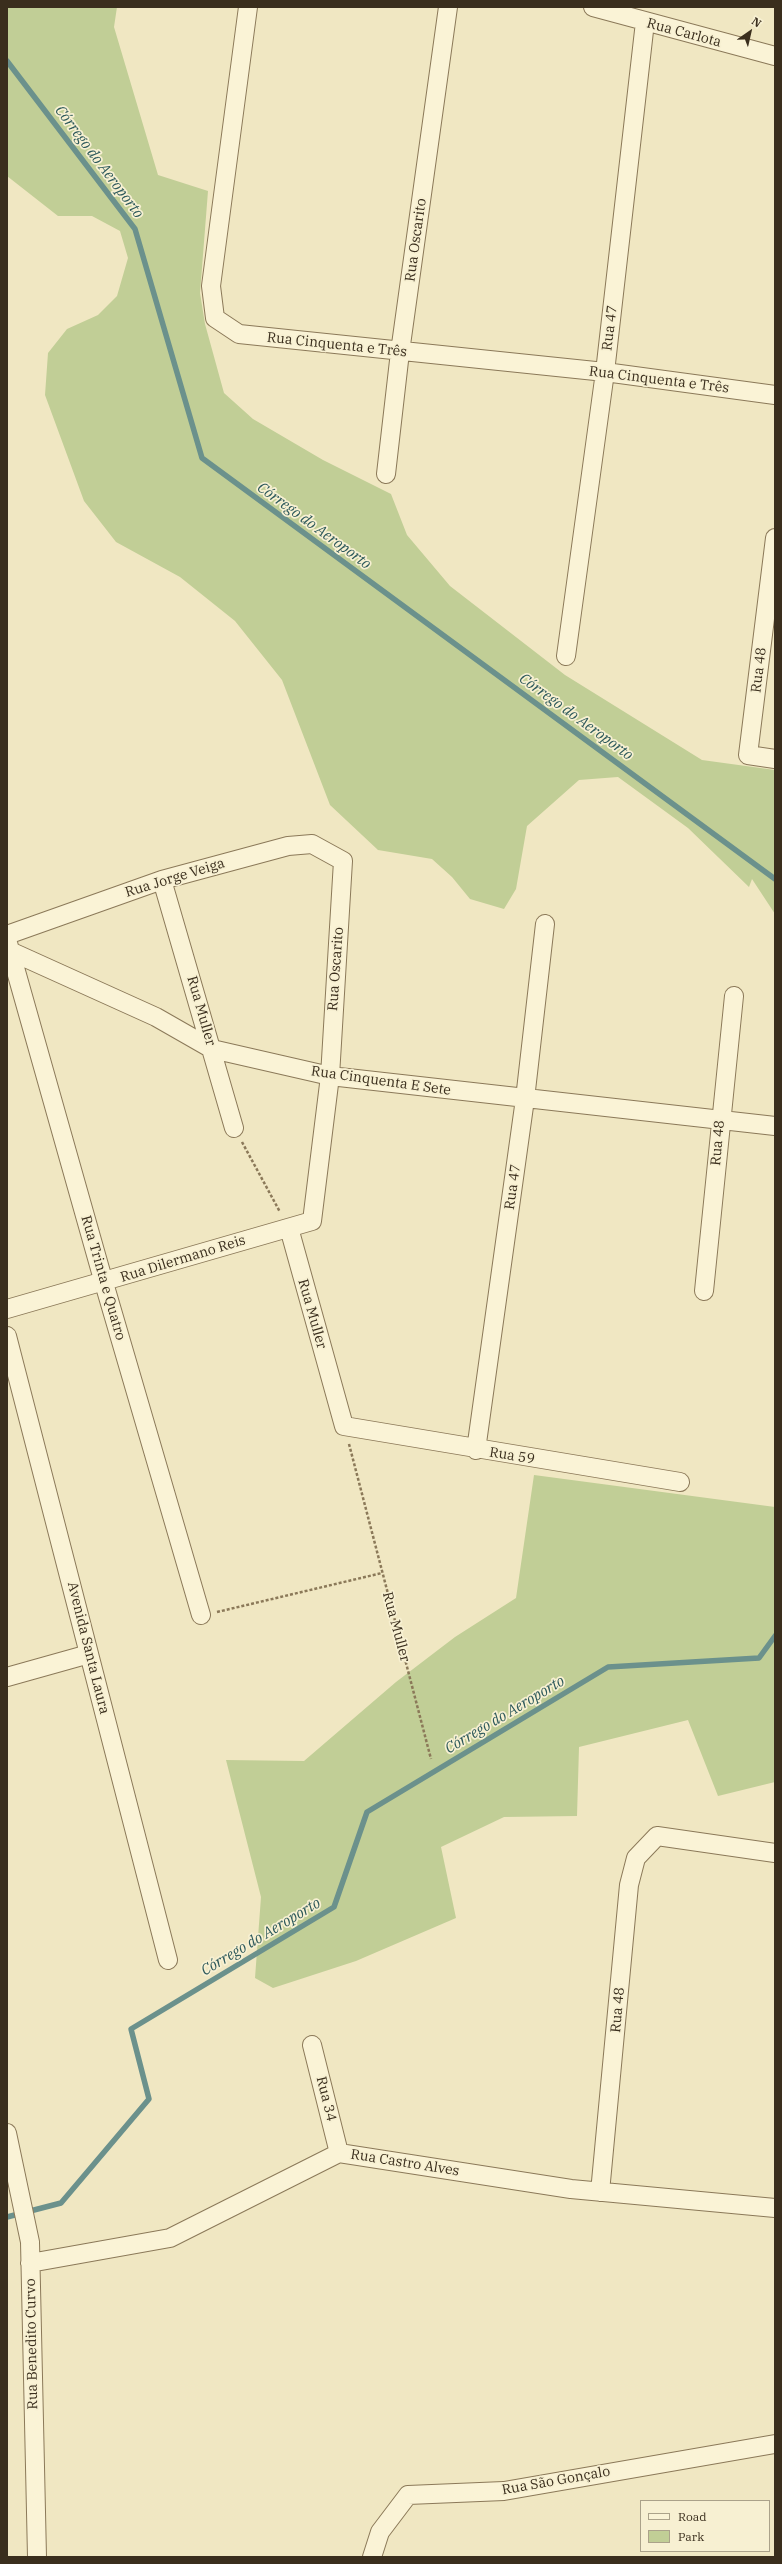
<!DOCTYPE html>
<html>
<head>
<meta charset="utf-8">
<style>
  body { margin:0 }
  #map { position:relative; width:782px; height:2564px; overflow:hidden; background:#f0e7c2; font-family:"IBM Plex Serif",serif }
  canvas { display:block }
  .frame { position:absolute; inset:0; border:8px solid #3a2e1d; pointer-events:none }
  .legend { position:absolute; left:640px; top:2500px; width:130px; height:52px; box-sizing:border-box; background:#f7f0d2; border:1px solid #aba28a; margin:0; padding:5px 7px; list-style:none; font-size:12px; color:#3a2e1d }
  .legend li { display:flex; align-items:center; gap:8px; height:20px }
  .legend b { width:20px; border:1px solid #aba28a }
  .north { position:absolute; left:730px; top:12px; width:40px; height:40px; -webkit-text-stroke:3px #f7f0d2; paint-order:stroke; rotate:34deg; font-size:11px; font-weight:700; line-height:16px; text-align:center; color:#3a2e1d }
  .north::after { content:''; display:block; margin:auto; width:14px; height:18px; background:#3a2e1d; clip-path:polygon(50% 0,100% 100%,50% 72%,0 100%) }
</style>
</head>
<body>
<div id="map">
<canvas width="782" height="2564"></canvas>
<div class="frame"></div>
<ul class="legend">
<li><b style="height:5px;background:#faf3d6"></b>Road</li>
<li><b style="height:11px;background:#c1ce96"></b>Park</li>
</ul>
<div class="north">N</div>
</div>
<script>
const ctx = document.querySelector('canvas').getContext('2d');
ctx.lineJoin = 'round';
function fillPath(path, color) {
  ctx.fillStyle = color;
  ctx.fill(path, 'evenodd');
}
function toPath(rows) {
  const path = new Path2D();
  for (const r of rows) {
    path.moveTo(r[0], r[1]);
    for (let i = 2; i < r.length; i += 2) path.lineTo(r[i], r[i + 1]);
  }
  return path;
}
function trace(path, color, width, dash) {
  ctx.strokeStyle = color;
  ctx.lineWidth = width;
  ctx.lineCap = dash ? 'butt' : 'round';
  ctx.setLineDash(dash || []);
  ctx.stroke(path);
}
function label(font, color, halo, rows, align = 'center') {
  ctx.font = font + ' "IBM Plex Serif",serif';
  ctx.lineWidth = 3.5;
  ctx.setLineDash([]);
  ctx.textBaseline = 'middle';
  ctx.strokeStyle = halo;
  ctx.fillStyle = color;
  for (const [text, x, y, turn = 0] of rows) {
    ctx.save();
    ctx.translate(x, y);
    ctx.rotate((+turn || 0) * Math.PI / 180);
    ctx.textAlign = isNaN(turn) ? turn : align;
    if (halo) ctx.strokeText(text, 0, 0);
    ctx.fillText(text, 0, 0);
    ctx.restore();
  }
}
const green = toPath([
  [7,7,117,7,114,27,158,175,208,191,200,293,205,324,224,393,253,419,323,460,391,494,407,535,450,586,565,675,702,760,775,770,775,914,752,879,749,887,688,828,618,777,579,780,527,826,516,889,504,909,470,899,452,877,432,859,378,850,330,805,282,680,235,621,180,577,116,542,84,501,45,395,48,353,67,329,98,315,117,296,128,258,120,231,92,216,58,216,7,176],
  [534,1475,775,1507,775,1782,718,1796,688,1720,579,1747,577,1816,504,1817,441,1847,456,1918,356,1961,273,1988,255,1978,261,1897,226,1760,304,1761,396,1682,455,1637,516,1598],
  [7,2308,8,2325,7,2545]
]);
const stream = toPath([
  [7,61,135,229,202,458,775,879],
  [7,2217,61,2203,149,2099,131,2029,334,1907,367,1812,608,1667,759,1658,775,1636]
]);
const path = toPath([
  [242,1142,280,1212],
  [349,1444,431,1759],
  [217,1612,382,1573]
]);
const minor = toPath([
  [248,7,211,286,215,318,239,334,605,372,775,395],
  [593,7,775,56],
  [386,474,400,352,448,7],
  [775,538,748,755,775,759],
  [566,656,605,372,645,22],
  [162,880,234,1128],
  [7,935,162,880,288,846,312,844,343,861,330,1076,312,1221,7,1309],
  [8,943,104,1283,201,1615],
  [10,951,156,1017,212,1049,330,1076,775,1126],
  [289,1228,344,1426,680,1482],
  [704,1291,734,996],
  [7,1336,168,1960],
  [476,1450,525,1099,545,924],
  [7,1677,89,1654],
  [312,2045,339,2153],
  [7,2133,30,2242,37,2557],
  [600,2192,629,1885,636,1858,657,1836,775,1853],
  [30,2263,170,2238,339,2153,571,2189,775,2208],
  [372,2557,380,2532,408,2495,504,2491,775,2444]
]);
const streetNames = [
  ["Rua Carlota",684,33,15],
  ["Rua Oscarito",416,240,-82],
  ["Rua 47",610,328,-83],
  ["Rua Cinquenta e Três",337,345,6],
  ["Rua Cinquenta e Três",659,380,7],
  ["Rua 48",759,670,-83],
  ["Rua Jorge Veiga",175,878,-17],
  ["Rua Oscarito",336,969,-86],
  ["Rua Muller",201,1011,74],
  ["Rua Cinquenta E Sete",381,1081,8],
  ["Rua 48",718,1143,-85],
  ["Rua 47",513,1187,-82],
  ["Rua Dilermano Reis",183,1259,-17],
  ["Rua Trinta e Quatro",103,1278,74],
  ["Rua Muller",312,1314,74],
  ["Rua 59",512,1456,9],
  ["Rua Muller",396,1627,75],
  ["Avenida Santa Laura",88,1648,76],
  ["Rua 48",618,2010,-85],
  ["Rua 34",326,2099,76],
  ["Rua Castro Alves",405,2163,9],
  ["Rua Benedito Curvo",32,2344,-91],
  ["Rua São Gonçalo",556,2481,-10]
];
const waterNames = [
  ["Córrego do Aeroporto",99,162,53],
  ["Córrego do Aeroporto",314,526,36],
  ["Córrego do Aeroporto",576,717,36],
  ["Córrego do Aeroporto",505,1715,-31],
  ["Córrego do Aeroporto",261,1937,-31]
];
fillPath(green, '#c1ce96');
trace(stream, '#6b918c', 5.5);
trace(minor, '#8b7959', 20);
trace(path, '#8b7959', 2.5, [3, 2]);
trace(minor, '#faf3d6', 18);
label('14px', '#3a2e1d', '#f7f0d2', streetNames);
label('italic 15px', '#2c585a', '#f7f0d2', waterNames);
</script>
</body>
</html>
